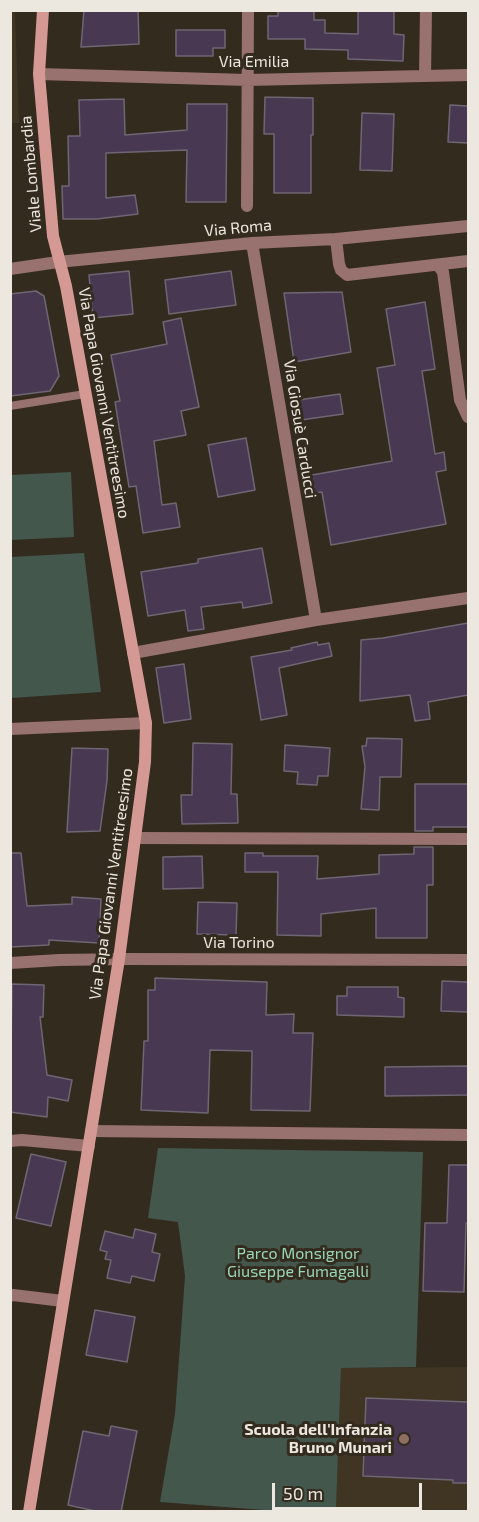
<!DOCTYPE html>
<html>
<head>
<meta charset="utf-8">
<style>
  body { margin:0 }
  #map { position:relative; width:479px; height:1522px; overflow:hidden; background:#342b1f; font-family:"Exo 2",sans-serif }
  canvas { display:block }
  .frame { position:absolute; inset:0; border:12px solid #ece7df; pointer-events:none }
  .scale { position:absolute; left:272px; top:1483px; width:150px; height:27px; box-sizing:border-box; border:3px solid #ece7df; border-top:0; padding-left:8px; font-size:18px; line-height:21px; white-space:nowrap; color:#ece7df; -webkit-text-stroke:4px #342b1f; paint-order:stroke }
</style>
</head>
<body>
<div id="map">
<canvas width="479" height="1522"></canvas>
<div class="frame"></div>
<div class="scale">50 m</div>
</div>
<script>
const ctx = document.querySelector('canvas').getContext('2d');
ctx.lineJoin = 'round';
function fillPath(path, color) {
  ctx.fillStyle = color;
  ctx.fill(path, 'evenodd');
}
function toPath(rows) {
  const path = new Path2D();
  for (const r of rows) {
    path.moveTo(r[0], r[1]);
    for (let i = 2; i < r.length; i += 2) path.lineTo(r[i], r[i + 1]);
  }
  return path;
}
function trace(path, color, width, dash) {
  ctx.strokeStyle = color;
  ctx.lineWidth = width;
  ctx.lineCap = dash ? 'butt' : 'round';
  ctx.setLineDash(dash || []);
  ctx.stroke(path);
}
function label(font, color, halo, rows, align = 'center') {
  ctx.font = font + ' "Exo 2",sans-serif';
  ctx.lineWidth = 6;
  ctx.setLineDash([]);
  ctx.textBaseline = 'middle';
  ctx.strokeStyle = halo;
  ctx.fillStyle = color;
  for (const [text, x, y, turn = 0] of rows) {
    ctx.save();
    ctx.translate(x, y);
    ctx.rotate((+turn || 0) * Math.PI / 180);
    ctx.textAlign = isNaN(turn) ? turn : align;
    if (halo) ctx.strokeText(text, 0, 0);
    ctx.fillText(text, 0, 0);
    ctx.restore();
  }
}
const built = toPath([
  [10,11,15,11,19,123,11,123],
  [468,1367,468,1511,336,1512,341,1368]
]);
const green = toPath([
  [71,472,74,537,11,540,11,475],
  [84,553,101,692,11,698,11,557],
  [158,1148,423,1152,416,1367,341,1368,336,1511,277,1511,160,1502,175,1414,185,1276,178,1222,148,1218]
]);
const building = toPath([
  [84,10,138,10,139,44,81,47,84,10],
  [278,10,314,10,314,20,325,20,325,33,358,34,358,10,394,10,394,34,404,35,403,61,348,59,348,50,305,49,305,39,268,39,268,16,278,16,278,10],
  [176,30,225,30,225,48,213,48,213,56,176,56,176,30],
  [265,97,313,98,313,135,311,135,311,193,274,193,274,134,264,134,265,97],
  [124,99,125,135,187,130,187,104,227,104,226,202,186,202,187,150,106,153,106,198,135,195,138,214,97,219,63,219,62,186,69,186,68,136,80,136,79,100,124,99],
  [450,105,468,106,468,143,448,142,450,105],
  [362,113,394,114,392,171,360,170,362,113],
  [129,271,133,314,93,318,89,275,129,271],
  [231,271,236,305,169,314,165,280,231,271],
  [36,291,44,296,59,376,50,391,10,396,10,294,36,291],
  [342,292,351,352,294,362,284,293,342,292],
  [425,302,435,369,422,371,435,454,444,452,446,470,436,472,446,524,331,545,322,492,315,493,312,475,392,461,377,368,395,365,386,309,425,302],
  [181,318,199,407,181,411,186,435,154,441,162,505,176,503,180,527,143,533,136,486,129,487,115,402,120,401,111,355,167,344,163,322,181,318],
  [340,394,343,414,301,420,298,400,340,394],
  [246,438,255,490,218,497,208,445,246,438],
  [262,548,272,603,243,608,242,602,201,607,204,629,188,631,185,610,148,616,141,572,198,563,198,559,262,548],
  [468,623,468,695,428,702,430,719,415,721,410,695,360,701,361,640,383,638,468,623],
  [317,642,318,645,329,643,332,656,279,668,287,715,261,720,251,657,292,650,291,648,317,642],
  [184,664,191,719,164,723,156,668,184,664],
  [367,738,402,739,401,777,380,777,379,810,361,809,365,767,362,746,366,746,367,738],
  [193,743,232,744,231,794,237,794,238,823,182,824,181,795,192,795,193,743],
  [285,745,330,748,328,776,318,776,317,785,297,784,298,772,284,771,285,745],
  [72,748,108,749,107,781,100,831,67,832,72,748],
  [415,784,468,784,468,827,433,827,433,831,415,831,415,784],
  [414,847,433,847,433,885,427,885,427,938,376,938,376,908,321,914,321,936,277,935,278,872,245,872,245,853,263,853,263,856,318,856,317,879,379,874,379,855,414,854,414,847],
  [10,853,21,853,27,906,72,904,72,897,101,899,99,943,49,940,49,945,10,947,10,853],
  [202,856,203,888,163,889,163,857,202,856],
  [198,902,237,903,236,935,197,934,198,902],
  [155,978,267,982,266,1015,294,1014,293,1033,313,1033,310,1111,251,1110,252,1051,210,1050,208,1113,141,1110,144,1041,148,1041,148,990,155,990,155,978],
  [442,981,468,982,468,1012,441,1011,442,981],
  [12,984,44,985,43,1017,40,1017,47,1075,72,1080,68,1101,48,1097,47,1117,10,1112,12,984],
  [347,987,398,987,398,997,404,998,404,1017,337,1015,337,996,347,996,347,987],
  [468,1066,468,1095,385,1096,385,1067,468,1066],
  [31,1154,66,1162,51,1226,16,1218,31,1154],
  [449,1165,468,1165,468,1223,466,1223,464,1292,423,1291,425,1223,447,1223,449,1165],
  [135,1229,156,1234,152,1252,160,1254,154,1281,132,1276,130,1283,107,1278,111,1260,105,1259,107,1252,100,1250,105,1231,133,1238,135,1229],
  [95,1310,135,1317,127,1362,86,1355,95,1310],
  [366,1398,468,1402,468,1483,453,1483,453,1480,363,1476,366,1398],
  [111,1426,137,1431,121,1512,100,1512,68,1505,83,1431,109,1436,111,1426]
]);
const lane = toPath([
  [10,406,85,394]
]);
const street = toPath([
  [39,74,247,80,468,75],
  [425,76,426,10],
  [247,206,248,10],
  [336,239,339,264,341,270,347,275,468,261],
  [252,243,316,620],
  [438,265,443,272,460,400,468,417],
  [10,269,58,262,252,243,336,239,468,226],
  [133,653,316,620,468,598],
  [10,729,146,723],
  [135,838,468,839],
  [10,963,59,960,129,959,468,960],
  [91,1131,468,1135],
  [10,1141,22,1140,89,1146],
  [10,1296,13,1295,63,1301]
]);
const secondary = toPath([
  [29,1512,119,959,145,762,146,723,66,286,53,236,39,74,43,10]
]);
const markers = [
  [404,1439,6,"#8d6e63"]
];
const streetNames = [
  ["Via Emilia",254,62],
  ["Viale Lombardia",31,174,-95],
  ["Via Roma",238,228,-5],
  ["Via Papa Giovanni Ventitreesimo",104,403,80],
  ["Via Giosuè Carducci",300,429,81],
  ["Via Papa Giovanni Ventitreesimo",111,884,-82],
  ["Via Torino",239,943]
];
const parkNames = [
  ["Parco Monsignor",298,1254],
  ["Giuseppe Fumagalli",298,1272]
];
const poiNames = [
  ["Scuola dell'Infanzia",392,1430],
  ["Bruno Munari",392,1448]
];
fillPath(built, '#403422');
fillPath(green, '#43574d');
fillPath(building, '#483851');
trace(building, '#6f6674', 1.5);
trace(lane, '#97726e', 8);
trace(street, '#97726e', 12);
trace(secondary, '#d49992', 12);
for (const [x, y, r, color] of markers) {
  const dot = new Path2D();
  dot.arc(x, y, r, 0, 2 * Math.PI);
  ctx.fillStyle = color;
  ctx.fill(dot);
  trace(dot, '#342b1f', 2);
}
label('16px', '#ece7df', '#342b1f', streetNames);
label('16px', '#98d6b8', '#342b1f', parkNames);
label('bold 16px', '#ece7df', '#342b1f', poiNames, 'right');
</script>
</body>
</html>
